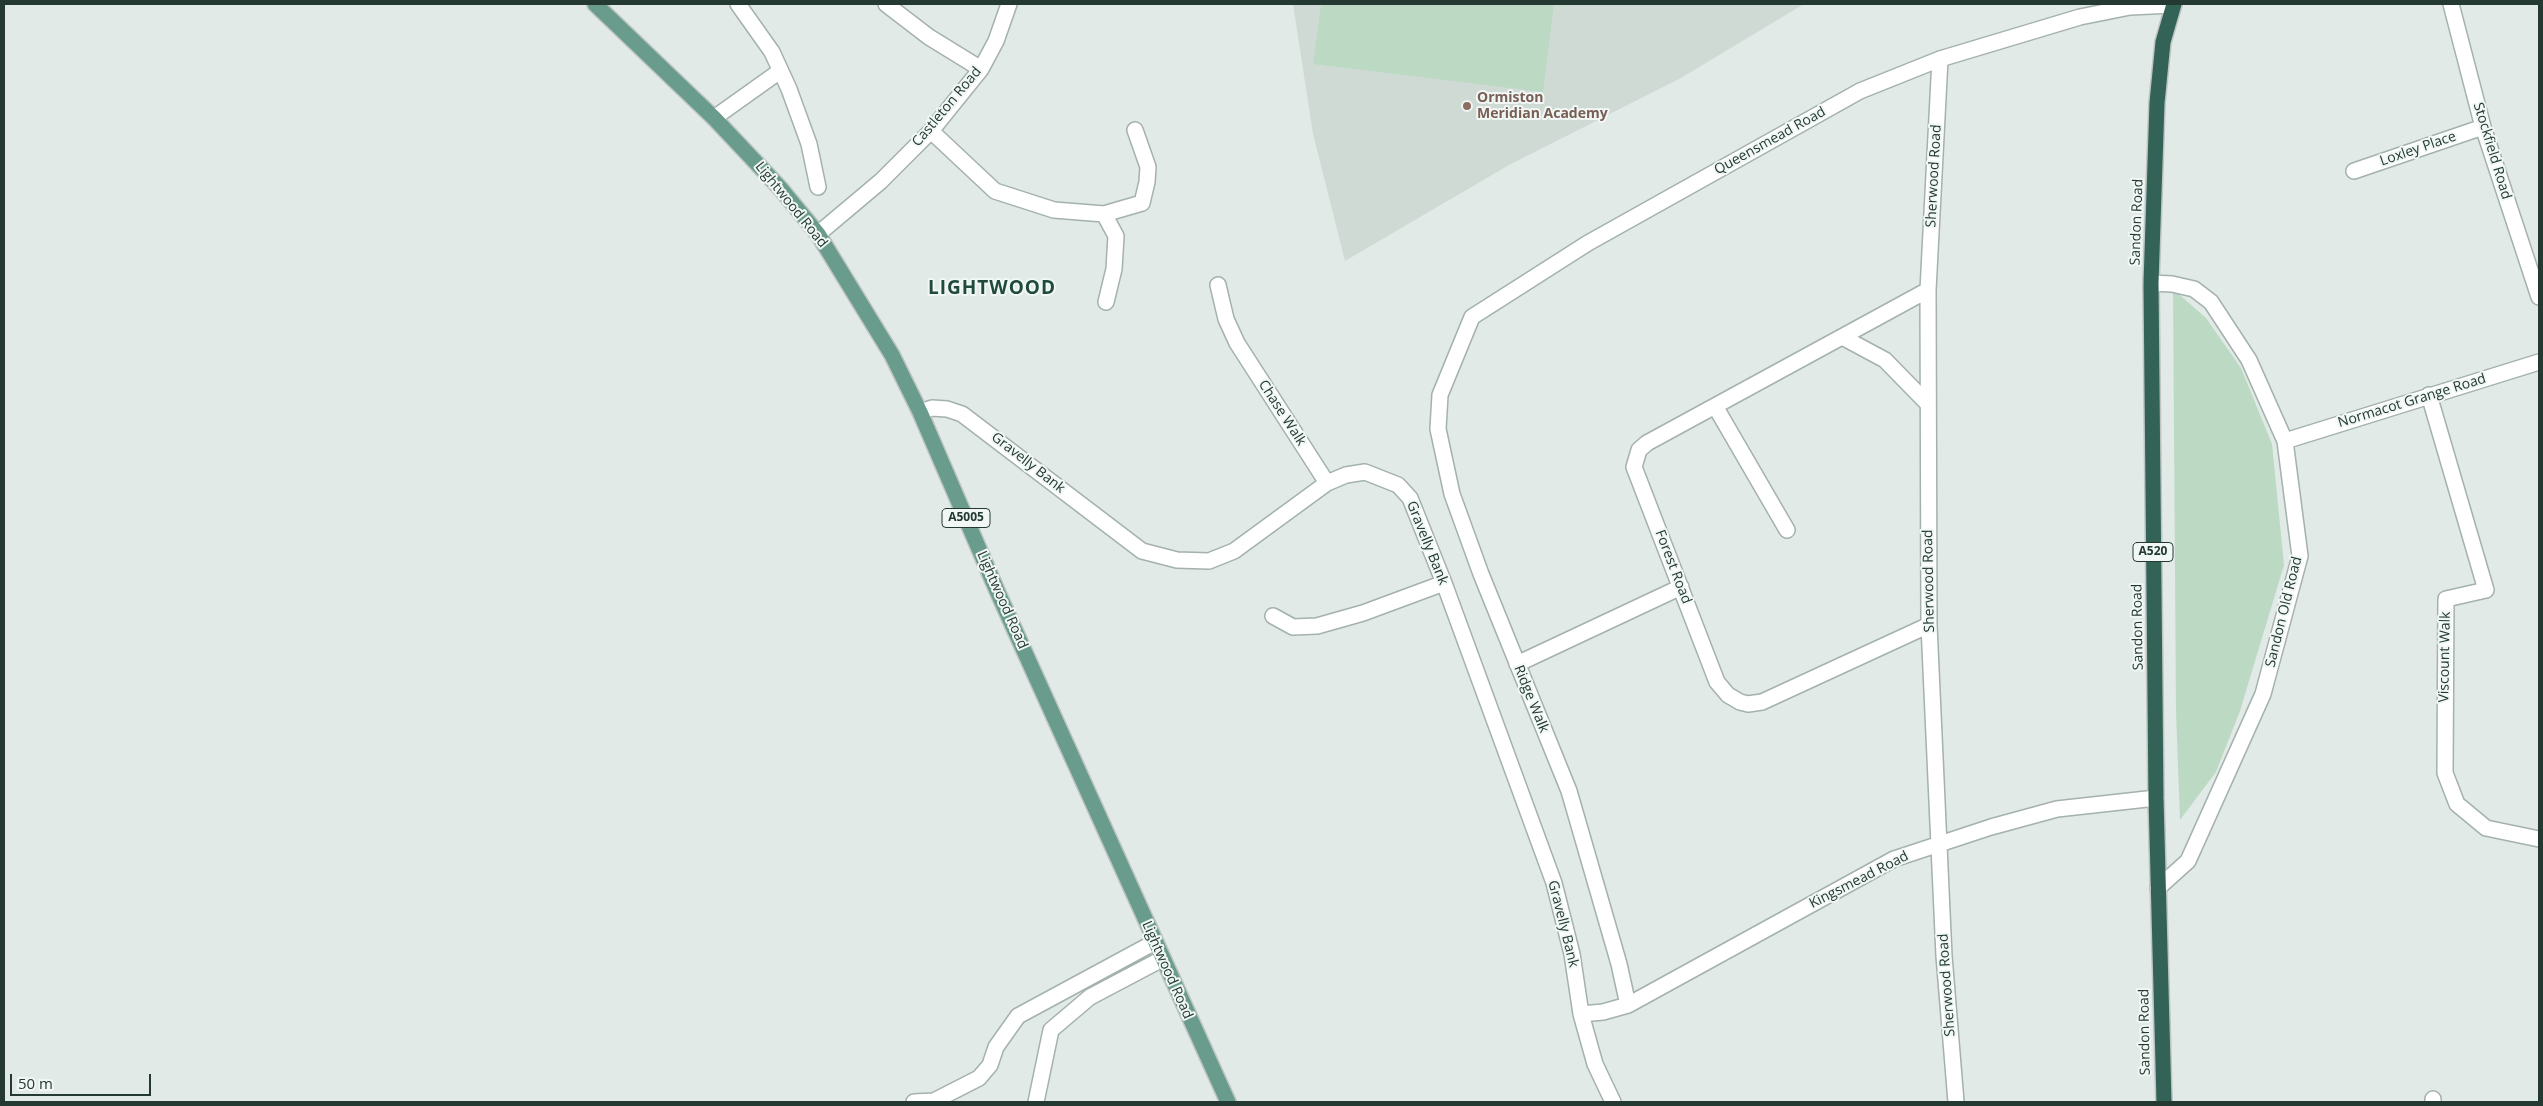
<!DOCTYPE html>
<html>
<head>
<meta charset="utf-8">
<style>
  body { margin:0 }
  #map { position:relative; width:2543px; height:1106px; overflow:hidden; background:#e1eae6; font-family:"Open Sans",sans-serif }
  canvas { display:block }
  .frame { position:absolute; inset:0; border:5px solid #233932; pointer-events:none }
  .scale { position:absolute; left:10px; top:1074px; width:141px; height:22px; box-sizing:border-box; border:2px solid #233932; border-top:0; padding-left:6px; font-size:15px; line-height:18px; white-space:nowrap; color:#233932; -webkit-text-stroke:4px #f1f7f4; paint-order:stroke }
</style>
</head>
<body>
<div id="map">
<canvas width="2543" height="1106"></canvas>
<div class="frame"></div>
<div class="scale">50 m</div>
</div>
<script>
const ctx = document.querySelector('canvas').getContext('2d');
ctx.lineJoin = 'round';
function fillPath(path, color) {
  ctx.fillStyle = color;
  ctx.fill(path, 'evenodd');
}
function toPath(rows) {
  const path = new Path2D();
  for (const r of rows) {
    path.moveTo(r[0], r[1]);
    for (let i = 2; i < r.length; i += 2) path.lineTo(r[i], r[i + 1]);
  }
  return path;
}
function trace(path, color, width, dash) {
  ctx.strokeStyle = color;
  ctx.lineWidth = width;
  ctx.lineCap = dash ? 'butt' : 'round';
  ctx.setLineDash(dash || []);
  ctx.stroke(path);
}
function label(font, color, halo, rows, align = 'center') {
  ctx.font = font + ' "Open Sans",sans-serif';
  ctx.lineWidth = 4;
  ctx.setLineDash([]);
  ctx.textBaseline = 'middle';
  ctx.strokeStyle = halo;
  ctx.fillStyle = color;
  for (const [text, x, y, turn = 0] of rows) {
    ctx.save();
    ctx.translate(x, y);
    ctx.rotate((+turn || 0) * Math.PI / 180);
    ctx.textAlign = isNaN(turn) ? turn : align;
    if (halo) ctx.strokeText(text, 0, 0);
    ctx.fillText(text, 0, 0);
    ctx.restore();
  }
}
const built = toPath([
  [1293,4,1804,4,1681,78,1509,165,1345,261,1313,134]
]);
const green = toPath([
  [1321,4,1554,4,1543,92,1313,64],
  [2173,289,2206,318,2241,368,2272,444,2284,565,2240,711,2216,772,2180,820,2176,712]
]);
const minor = toPath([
  [738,4,772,52,789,89,809,144,818,187],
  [886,4,929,37,981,69],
  [2451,4,2483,127,2539,297],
  [1940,59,1928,290,1929,625,1944,956,1956,1102],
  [714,118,780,71],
  [931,131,995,191,1054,210,1104,214,1142,203,1147,182,1148,167,1135,130],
  [2354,171,2483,127],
  [1104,214,1116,236,1114,269,1106,302],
  [818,234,881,181,931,131,981,69,996,41,1009,4],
  [2151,283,2172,284,2194,289,2211,302,2249,360,2285,441,2300,556,2263,694,2188,861,2158,888],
  [1218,285,1226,319,1237,343,1327,483],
  [1928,290,1647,443,1639,450,1634,467,1717,682,1728,695,1740,702,1748,704,1762,702,1929,625],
  [1844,338,1885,360,1927,403],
  [2429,395,2486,590,2446,599,2445,773,2457,804,2486,828,2539,839],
  [1715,406,1787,530],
  [920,412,932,408,947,409,962,414,1142,551,1177,560,1209,561,1234,551,1327,483,1346,475,1365,472,1398,485,1410,498,1444,583,1554,883,1572,954,1581,1014,1595,1064,1613,1102],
  [2285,441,2539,362],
  [1273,616,1293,627,1317,626,1363,613,1444,583],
  [1517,664,1681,587],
  [1628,1005,1619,964,1569,791,1481,574,1452,494,1438,429,1440,395,1472,317,1588,243,1860,91,1940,59,2080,17,2130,7,2173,5],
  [1581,1014,1603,1012,1628,1005,1894,859,1991,827,2057,809,2156,798],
  [2433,1099,2433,1102],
  [914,1102,934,1101,979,1078,990,1065,996,1047,1018,1016,1155,942],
  [1036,1102,1051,1030,1090,997,1162,959]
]);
const major = toPath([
  [595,4,714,118,781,189,818,234,892,355,920,412,998,593,1228,1102]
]);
const highway = toPath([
  [2164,1102,2156,798,2151,283,2157,103,2163,42,2174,4]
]);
const markers = [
  [1467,106,5,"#8d6e63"]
];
const shields = [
  [966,518,48],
  [2153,552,40]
];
const shieldNames = [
  ["A5005",966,518],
  ["A520",2153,552]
];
const educationNames = [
  ["Ormiston",1477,98],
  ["Meridian Academy",1477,114]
];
const streetNames = [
  ["Castleton Road",947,107,-50],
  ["Queensmead Road",1770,141,-29],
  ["Loxley Place",2418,149,-19],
  ["Stockfield Road",2492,151,73],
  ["Sherwood Road",1934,176,-87],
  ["Lightwood Road",791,205,51],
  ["Sandon Road",2137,222,-88],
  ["Normacot Grange Road",2412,401,-17],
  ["Chase Walk",1282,413,57],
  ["Gravelly Bank",1028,463,38],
  ["Gravelly Bank",1427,543,68],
  ["Forest Road",1673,567,69],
  ["Sherwood Road",1929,581,-91],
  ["Lightwood Road",1002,600,66],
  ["Sandon Old Road",2284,612,-76],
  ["Sandon Road",2138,627,-91],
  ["Viscount Walk",2445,657,-89],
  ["Ridge Walk",1531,699,68],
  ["Kingsmead Road",1859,880,-27],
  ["Gravelly Bank",1563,924,76],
  ["Lightwood Road",1167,970,66],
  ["Sherwood Road",1947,985,-94],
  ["Sandon Road",2145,1032,-91]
];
const districtNames = [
  ["LIGHTWOOD",992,289]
];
fillPath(built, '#d0dad5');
fillPath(green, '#bcdac3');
trace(minor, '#a4b1ac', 18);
trace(major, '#bdc4c2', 18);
trace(highway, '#bdc4c2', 18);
trace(minor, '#fff', 15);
trace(major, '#6a9c8d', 15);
trace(highway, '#326356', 15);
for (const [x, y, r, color] of markers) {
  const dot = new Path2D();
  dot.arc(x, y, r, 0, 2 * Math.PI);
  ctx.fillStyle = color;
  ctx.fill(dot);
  trace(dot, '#f1f7f4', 2);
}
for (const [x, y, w] of shields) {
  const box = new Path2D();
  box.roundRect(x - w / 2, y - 9.5, w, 19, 4);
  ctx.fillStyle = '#f1f7f4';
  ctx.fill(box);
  trace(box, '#233932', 1);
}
label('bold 12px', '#233932', null, shieldNames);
label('bold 14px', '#785e54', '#f1f7f4', educationNames, 'left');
label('14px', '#233932', '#f1f7f4', streetNames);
ctx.letterSpacing = '1px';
label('bold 19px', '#214a3e', '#f1f7f4', districtNames);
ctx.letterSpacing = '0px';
</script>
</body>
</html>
